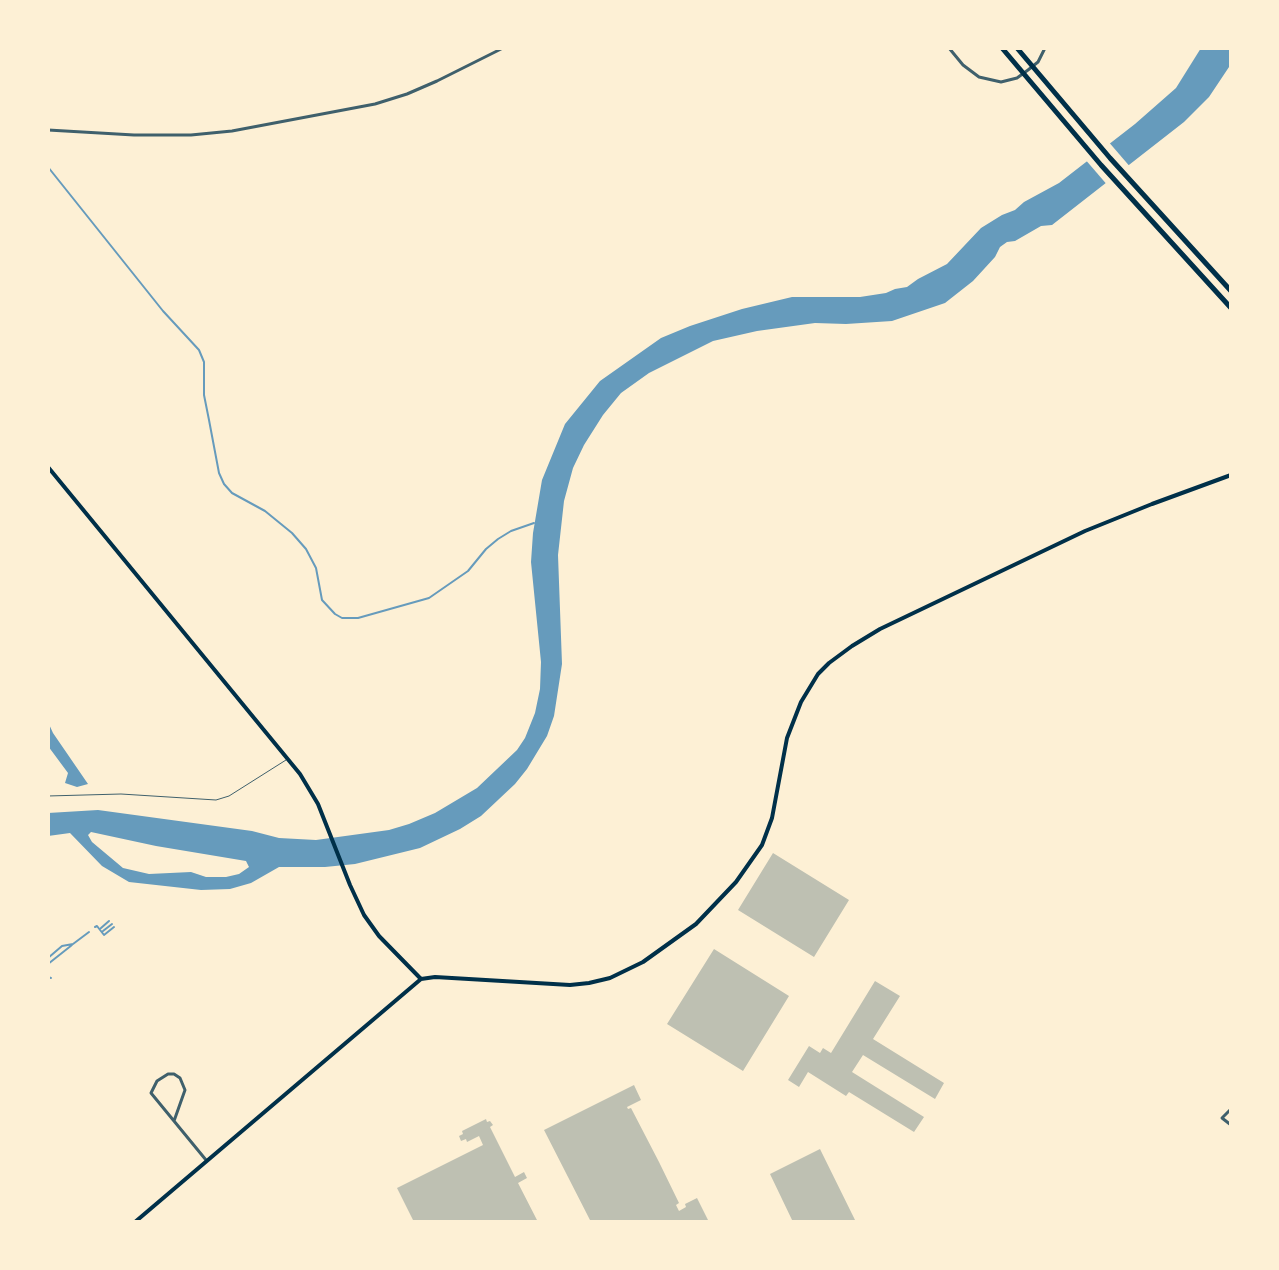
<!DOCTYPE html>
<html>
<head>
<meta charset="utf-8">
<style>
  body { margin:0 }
  #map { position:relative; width:1279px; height:1270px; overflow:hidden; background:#fdf0d5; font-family:"Fira Sans",sans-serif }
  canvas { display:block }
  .frame { position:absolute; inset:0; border:50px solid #fdf0d5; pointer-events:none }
</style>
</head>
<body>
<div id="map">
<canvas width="1279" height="1270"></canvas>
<div class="frame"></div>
</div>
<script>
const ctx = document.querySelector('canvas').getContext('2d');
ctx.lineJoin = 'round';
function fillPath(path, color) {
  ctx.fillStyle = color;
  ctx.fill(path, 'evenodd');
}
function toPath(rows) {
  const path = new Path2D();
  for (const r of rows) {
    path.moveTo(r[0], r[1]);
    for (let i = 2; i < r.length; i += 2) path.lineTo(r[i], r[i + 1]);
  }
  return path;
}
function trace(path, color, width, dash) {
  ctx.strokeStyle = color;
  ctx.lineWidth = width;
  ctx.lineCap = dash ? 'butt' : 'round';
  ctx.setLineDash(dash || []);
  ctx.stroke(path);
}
const water = toPath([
  [1201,48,1231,48,1231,64,1209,97,1184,122,1052,225,1041,226,1015,241,1007,242,1000,247,995,257,973,281,945,303,892,321,846,324,815,323,757,331,713,341,649,373,621,393,603,415,584,445,573,468,564,501,558,555,562,664,554,716,547,736,527,769,515,784,481,816,460,829,420,848,355,864,325,867,279,867,251,883,230,889,201,890,129,882,102,866,70,833,48,836,48,813,98,810,252,831,279,838,316,840,389,830,409,824,435,813,477,788,517,750,525,738,535,713,540,689,541,662,531,562,533,533,542,480,565,424,600,381,661,338,690,326,742,309,792,297,860,297,886,293,895,289,907,287,918,279,947,264,981,228,1002,215,1015,210,1024,202,1059,183,1135,124,1176,88],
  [91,832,156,846,246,861,249,867,239,874,226,877,206,877,191,872,149,874,123,868,92,842,88,835],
  [48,722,53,733,88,784,77,787,65,783,68,773,48,746]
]);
const pier = toPath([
  [1107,140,1132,169,1109,187,1084,158]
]);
const stream = toPath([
  [48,167,163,311,199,350,204,362,204,395,209,420,219,473,224,484,232,493,265,511,292,533,306,549,316,568,322,600,335,614,342,618,358,618,429,598,468,571,486,549,498,539,511,531,534,523],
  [95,927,97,926,104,935,114,927],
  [101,928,109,921],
  [103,931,112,924],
  [48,958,62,946,73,944,89,932],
  [48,964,72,945],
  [48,977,51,978]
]);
const building = toPath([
  [773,853,849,900,814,957,738,910],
  [714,949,789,996,743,1071,667,1024],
  [875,981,900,996,873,1039,944,1083,935,1099,863,1055,852,1072,924,1117,914,1132,849,1092,846,1096,808,1072,799,1087,788,1080,809,1046,820,1053,823,1048,831,1053],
  [634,1085,641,1100,627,1107,628,1109,631,1108,659,1162,679,1203,676,1205,679,1211,686,1207,685,1204,697,1198,709,1222,591,1222,544,1130],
  [486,1119,487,1122,490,1121,493,1125,490,1127,515,1177,524,1172,527,1178,518,1183,538,1222,414,1222,397,1188,483,1145,479,1136,467,1142,466,1139,461,1141,459,1136,463,1134,462,1131],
  [820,1149,856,1222,793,1222,770,1174]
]);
const service = toPath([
  [48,796,121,794,216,800,229,796,286,760]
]);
const minor = toPath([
  [949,48,963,65,979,77,1001,82,1017,78,1028,70,1038,62,1045,48],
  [48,130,134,135,191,135,232,131,375,104,407,94,437,81,503,48],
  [1231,1109,1222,1118,1231,1125],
  [174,1121,185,1090,180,1078,174,1074,168,1074,157,1081,151,1093,206,1160]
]);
const secondary = toPath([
  [48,467,300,774,318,804,350,885,364,915,379,936,421,979],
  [135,1222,421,979,435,977,570,985,589,983,610,978,643,962,696,924,736,882,762,845,772,818,787,738,801,702,818,674,829,663,852,646,880,629,1085,531,1152,504,1231,475]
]);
const motorway = toPath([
  [1002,48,1101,165,1231,308],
  [1017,48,1110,158,1231,291]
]);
fillPath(water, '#669bbc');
fillPath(pier, '#fdf0d5');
trace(stream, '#669bbc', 2);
fillPath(building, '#bec0b2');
trace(service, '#3f606c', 1);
trace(minor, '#3f606c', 3);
trace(secondary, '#003049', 4);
trace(motorway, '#003049', 5);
</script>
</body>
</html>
